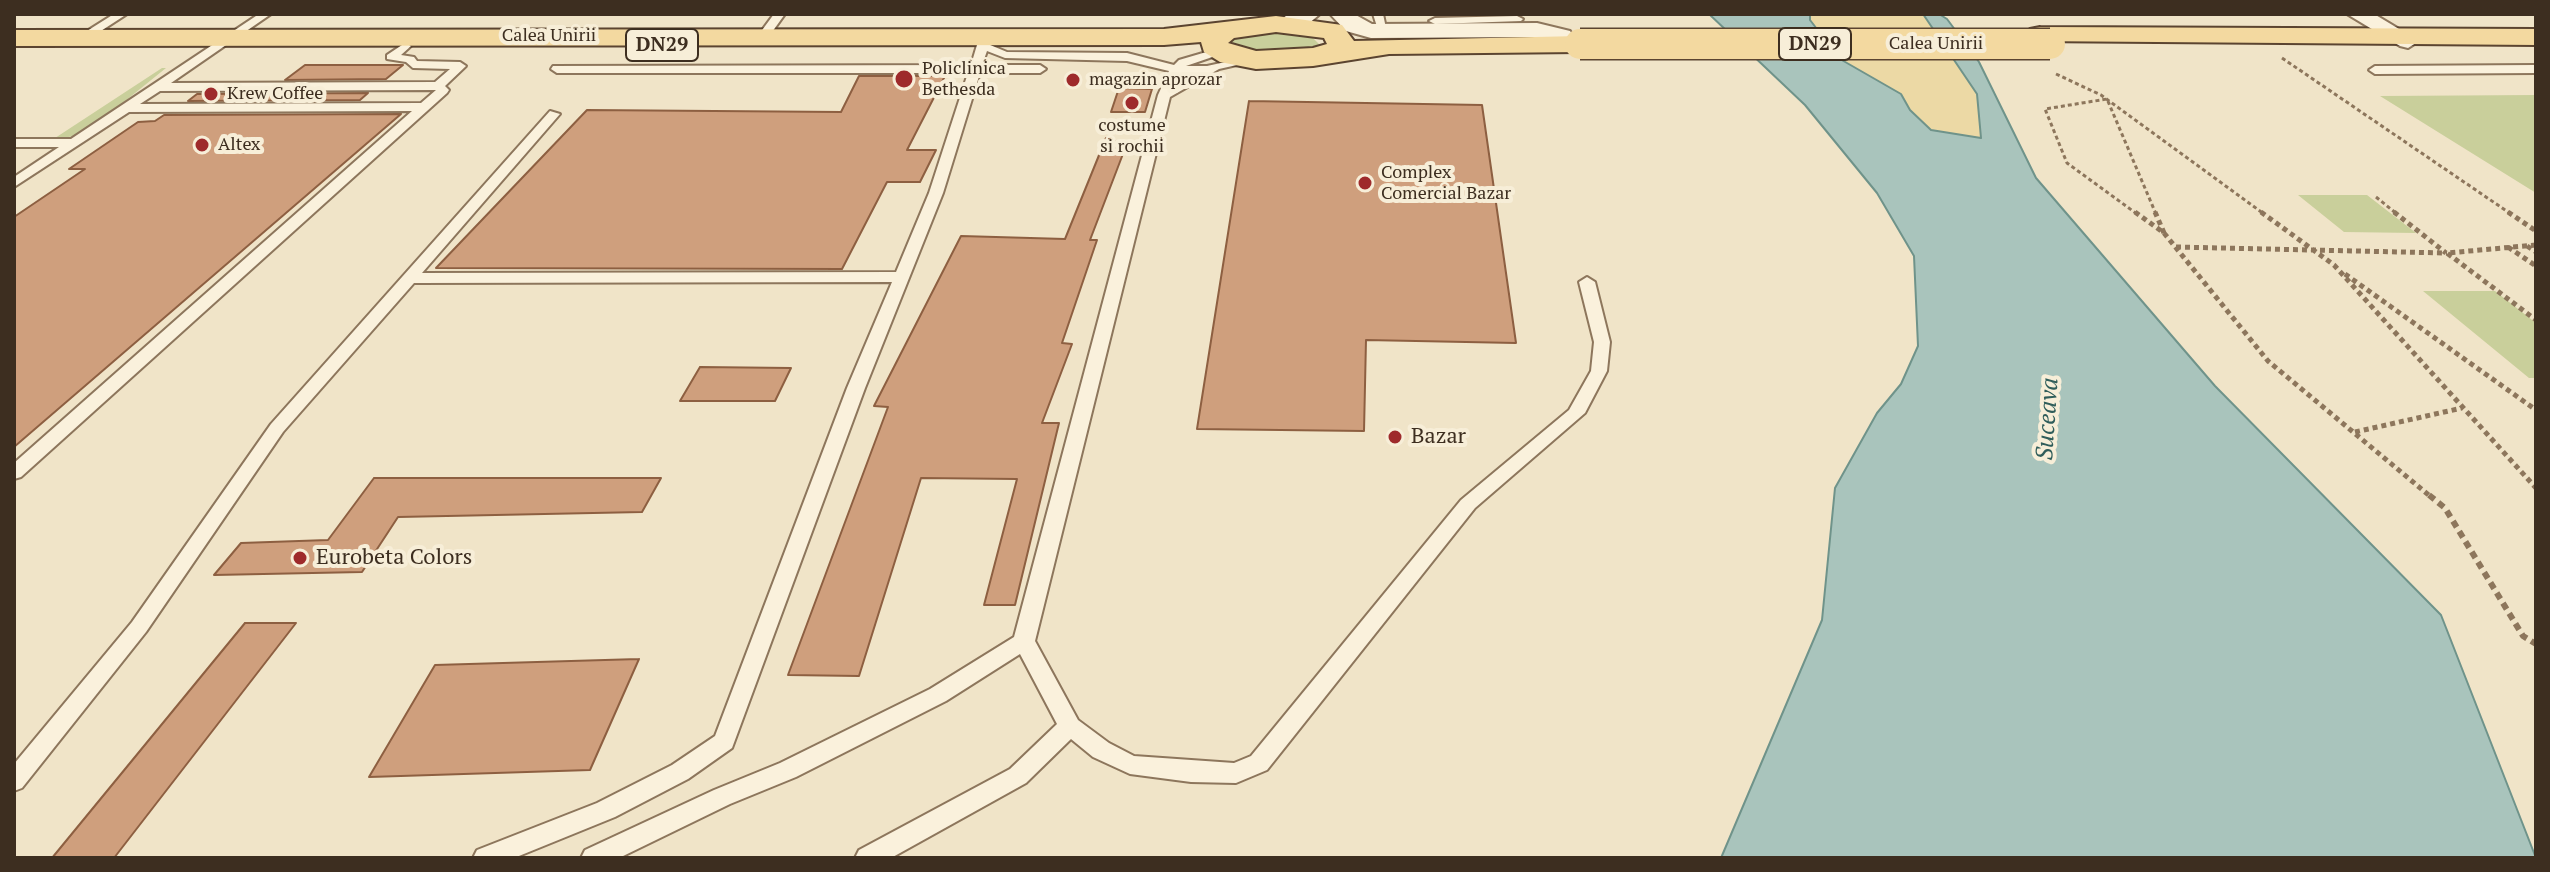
<!DOCTYPE html>
<html>
<head>
<meta charset="utf-8">
<style>
  body { margin:0 }
  #map { position:relative; width:2550px; height:872px; overflow:hidden; background:#f0e4c8; font-family:"PT Serif",serif }
  canvas { display:block }
  .frame { position:absolute; inset:0; border:16px solid #3d2e20; pointer-events:none }
</style>
</head>
<body>
<div id="map">
<canvas width="2550" height="872"></canvas>
<div class="frame"></div>
</div>
<script>
const ctx = document.querySelector('canvas').getContext('2d');
ctx.lineJoin = 'round';
function fillPath(path, color) {
  ctx.fillStyle = color;
  ctx.fill(path, 'evenodd');
}
function toPath(rows) {
  const path = new Path2D();
  for (const r of rows) {
    path.moveTo(r[0], r[1]);
    for (let i = 2; i < r.length; i += 2) path.lineTo(r[i], r[i + 1]);
  }
  return path;
}
function trace(path, color, width, dash) {
  ctx.strokeStyle = color;
  ctx.lineWidth = width;
  ctx.lineCap = dash ? 'butt' : 'round';
  ctx.setLineDash(dash || []);
  ctx.stroke(path);
}
function label(font, color, halo, rows, align = 'center') {
  ctx.font = font + ' "PT Serif",serif';
  ctx.lineWidth = 8;
  ctx.setLineDash([]);
  ctx.textBaseline = 'middle';
  ctx.strokeStyle = halo;
  ctx.fillStyle = color;
  for (const [text, x, y, turn = 0] of rows) {
    ctx.save();
    ctx.translate(x, y);
    ctx.rotate((+turn || 0) * Math.PI / 180);
    ctx.textAlign = isNaN(turn) ? turn : align;
    if (halo) ctx.strokeText(text, 0, 0);
    ctx.fillText(text, 0, 0);
    ctx.restore();
  }
}
const green = toPath([
  [1262,29,1309,34,1320,45,1264,55,1229,44,1229,39],
  [162,68,166,68,114,110,74,136,52,140],
  [2536,95,2536,193,2380,96],
  [2298,195,2367,195,2416,233,2344,232],
  [2423,291,2495,291,2536,323,2536,378,2529,378]
]);
const sand = toPath([
  [1810,14,1923,14,1977,94,1982,138,1931,130,1910,110,1901,94,1840,59,1810,20]
]);
const water = toPath([
  [1709,14,1810,14,1810,20,1840,59,1901,94,1910,110,1931,130,1981,138,1977,94,1923,14,1939,14,1947,19,1979,62,2036,178,2215,386,2441,615,2536,858,1721,858,1822,620,1835,488,1877,413,1901,384,1918,346,1914,256,1877,193,1805,105,1709,14]
]);
const building = toPath([
  [305,65,403,65,386,79,285,80,305,65],
  [859,76,945,76,907,150,936,150,920,182,887,182,842,269,436,268,587,110,841,112,859,76],
  [1119,88,1152,89,1145,112,1111,112,1119,88],
  [368,93,360,100,188,101,197,94,368,93],
  [1249,101,1482,105,1516,343,1366,340,1364,431,1197,429,1249,101],
  [401,114,14,447,14,217,85,169,69,169,138,122,155,121,164,115,401,114],
  [1106,138,1126,146,1090,240,1097,240,1062,343,1072,344,1042,423,1059,423,1015,605,984,605,1017,479,921,478,859,676,788,675,888,407,874,406,961,236,1065,239,1106,138],
  [700,367,791,368,775,401,680,401,700,367],
  [374,478,661,478,642,512,398,517,362,572,214,575,241,543,328,540,374,478],
  [245,623,296,623,114,858,52,858,245,623],
  [639,659,590,770,369,777,435,665,639,659]
]);
const pathFar2 = toPath([
  [2282,58,2511,214],
  [2056,74,2101,95,2264,214],
  [2376,197,2397,214],
  [2137,214,2067,163,2045,109,2107,99,2156,214]
]);
const pathFar1 = toPath([
  [2135,212,2164,233],
  [2155,212,2164,233],
  [2261,212,2334,265,2536,488],
  [2394,212,2446,253],
  [2508,212,2536,231],
  [2164,233,2268,361,2431,497],
  [2536,245,2447,253,2536,320],
  [2527,246,2536,252],
  [2176,247,2447,253],
  [2508,247,2536,266],
  [2345,274,2536,410],
  [2355,432,2462,408]
]);
const path = toPath([
  [2429,495,2445,508,2523,636,2536,644]
]);
const service = toPath([
  [114,14,127,14,87,40,79,40,79,36,114,14],
  [259,14,271,14,171,83,435,82,450,69,413,68,406,62,387,59,387,55,405,43,411,46,401,55,414,57,417,61,460,62,466,66,445,86,449,90,447,93,21,477,14,479,14,463,412,111,129,112,14,187,14,177,59,147,14,147,14,139,71,139,259,14],
  [436,90,421,103,140,104,160,91,436,90],
  [774,14,785,14,767,39,759,39,757,37,774,14],
  [1373,14,1383,14,1387,33,1379,33,1373,14],
  [1517,16,1523,19,1521,21,1435,24,1429,21,1435,18,1517,16],
  [983,42,1007,52,1127,53,1174,65,1179,60,1220,48,1226,51,1224,53,1186,66,1207,66,1253,56,1259,60,1219,69,1170,97,1035,641,1078,720,1109,743,1134,756,1234,763,1251,756,1461,500,1569,410,1591,371,1594,342,1579,282,1587,277,1595,282,1610,342,1607,371,1585,413,1475,508,1267,770,1236,783,1191,782,1130,774,1093,757,1071,739,1026,783,891,858,855,858,859,850,1010,769,1057,724,1020,654,946,701,796,777,730,804,619,858,581,858,585,850,714,790,780,763,930,689,1014,637,1158,95,1169,71,1127,61,1005,58,987,51,982,65,1040,65,1046,69,1040,73,980,73,943,193,865,388,732,748,688,779,615,817,514,858,473,858,477,850,597,803,672,765,715,736,847,388,892,282,414,283,283,432,146,632,22,788,14,791,14,764,132,622,271,424,550,111,560,114,422,273,896,272,929,193,968,73,557,73,551,69,553,66,971,65,977,45,983,42],
  [1180,73,1194,73,1174,85,1180,73],
  [2536,65,2536,73,2375,74,2369,70,2375,66,2536,65]
]);
const minor = toPath([
  [1330,14,1354,14,1372,24,1537,23,1570,31,1573,36,1562,43,1537,37,1371,38,1346,31,1330,14],
  [2347,14,2374,14,2419,41,2408,48,2400,46,2347,14]
]);
const tertiary = toPath([
  [1288,14,1320,14,1301,30,1291,32,1281,30,1277,24,1288,14]
]);
const primary = toPath([
  [1276,16,1342,25,1354,41,1580,36,1590,38,1594,44,1590,50,1580,52,1389,54,1313,66,1256,69,1220,62,1204,52,1201,42,1164,45,14,46,14,30,1164,29,1276,16],
  [1276,32,1324,38,1327,44,1313,48,1256,51,1228,43,1234,38,1276,32],
  [2040,27,2536,29,2536,45,2030,41,2026,35,2030,29,2040,27]
]);
const primaryBridge = toPath([
  [1580,44,2050,44]
]);
const markers = [
  [904,79,10,"#9e2a2b"],
  [1073,80,8,"#9e2a2b"],
  [211,94,8,"#9e2a2b"],
  [1132,103,8,"#9e2a2b"],
  [202,145,8,"#9e2a2b"],
  [1365,183,8,"#9e2a2b"],
  [1395,437,8,"#9e2a2b"],
  [300,558,8,"#9e2a2b"]
];
const farStreetnames = [
  ["Calea Unirii",549,36],
  ["Calea Unirii",1936,44]
];
const farPoinames = [
  ["Policlinica",922,69],
  ["Bethesda",922,90],
  ["magazin aprozar",1089,80],
  ["Krew Coffee",227,94],
  ["costume",1132,126,"center"],
  ["si rochii",1132,147,"center"],
  ["Altex",218,145],
  ["Complex",1381,173],
  ["Comercial Bazar",1381,194]
];
const shields = [
  [1815,44,72],
  [662,45,72]
];
const shieldNames = [
  ["DN29",1815,44],
  ["DN29",662,45]
];
const poiNames = [
  ["Bazar",1411,437],
  ["Eurobeta Colors",316,558]
];
const waterNames = [
  ["Suceava",2048,419,-86]
];
fillPath(green, '#c9cf9b');
fillPath(sand, '#ecd9a5');
fillPath(water, '#a9c4bc');
trace(water, '#6f938a', 2);
fillPath(building, '#cf9f7d');
trace(building, '#8d5f41', 2);
trace(service, '#8d765c', 4);
trace(minor, '#8d765c', 4);
trace(tertiary, '#8d765c', 4);
trace(primary, '#5b4430', 4);
trace(pathFar2, '#8d765c', 3, [4, 3]);
trace(pathFar1, '#8d765c', 5, [5, 4]);
trace(path, '#8d765c', 6, [7, 5]);
fillPath(service, '#faf1dc');
fillPath(minor, '#faf1dc');
fillPath(tertiary, '#faf1dc');
fillPath(primary, '#f3d9a0');
trace(primaryBridge, '#5b4430', 33, []);
trace(primaryBridge, '#f3d9a0', 30);
for (const [x, y, r, color] of markers) {
  const dot = new Path2D();
  dot.arc(x, y, r, 0, 2 * Math.PI);
  ctx.fillStyle = color;
  ctx.fill(dot);
  trace(dot, '#f7eed8', 3);
}
label('18px', '#3d2e20', '#f7eed8', farStreetnames);
label('18px', '#3d2e20', '#f7eed8', farPoinames, 'left');
for (const [x, y, w] of shields) {
  const box = new Path2D();
  box.roundRect(x - w / 2, y - 16, w, 32, 6);
  ctx.fillStyle = '#f7eed8';
  ctx.fill(box);
  trace(box, '#3d2e20', 2);
}
label('bold 20px', '#3d2e20', null, shieldNames);
label('22px', '#3d2e20', '#f7eed8', poiNames, 'left');
label('italic 24px', '#2f5d5a', '#f7eed8', waterNames);
</script>
</body>
</html>
